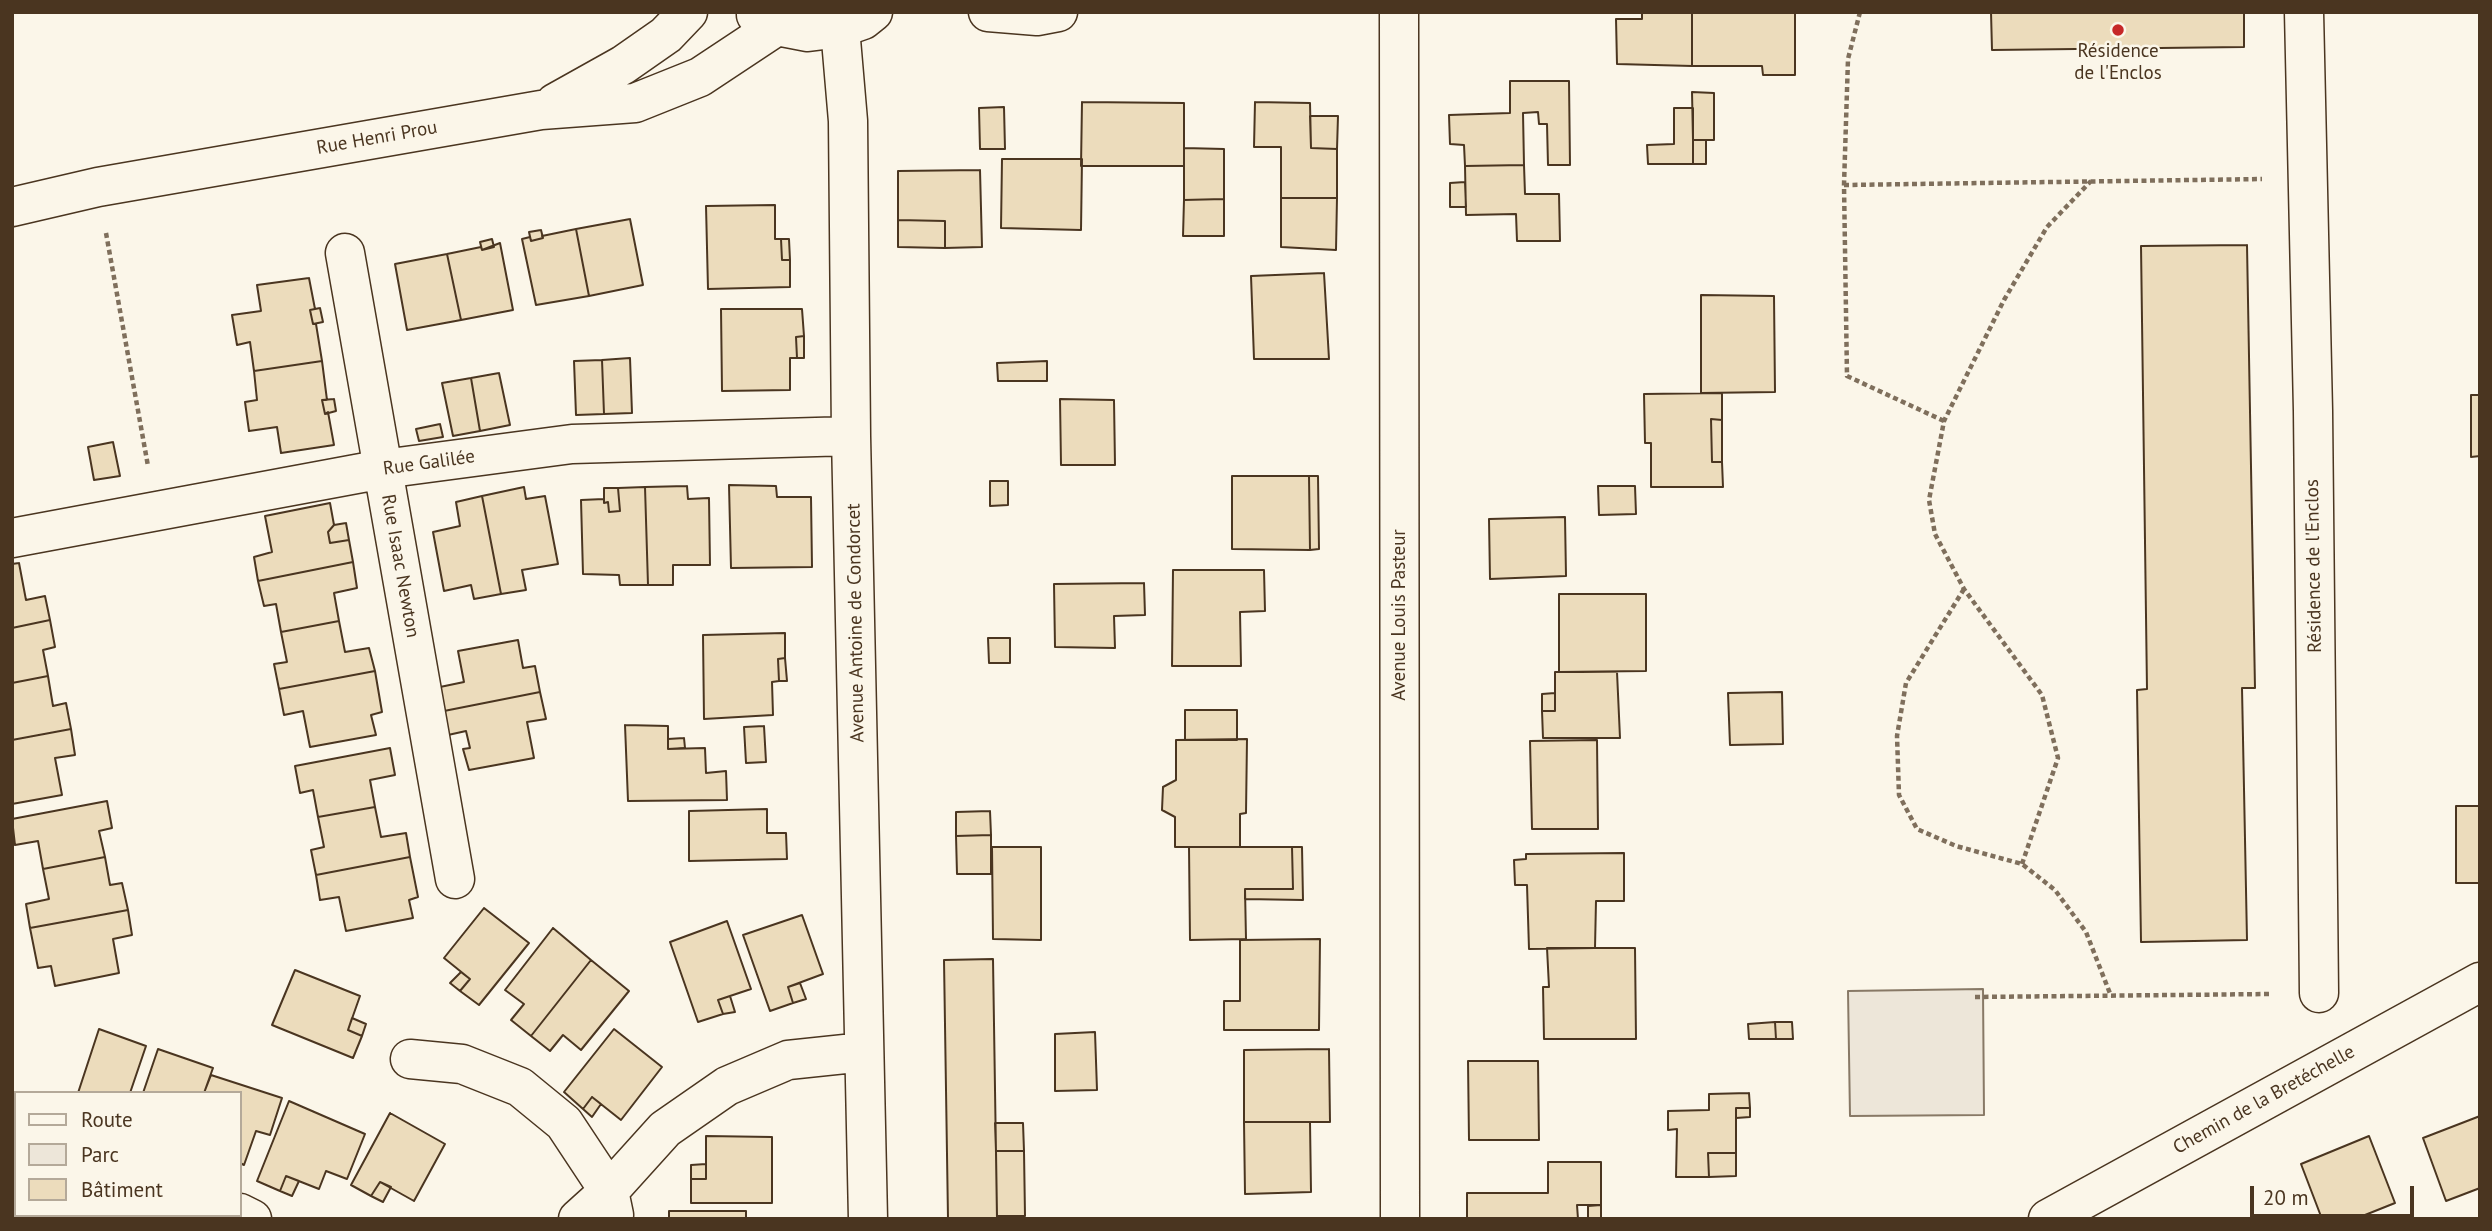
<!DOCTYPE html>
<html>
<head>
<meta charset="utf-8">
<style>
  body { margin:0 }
  #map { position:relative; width:2492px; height:1231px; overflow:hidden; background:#fbf6e9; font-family:"PT Sans",sans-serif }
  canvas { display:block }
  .frame { position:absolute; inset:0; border:14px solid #4a3520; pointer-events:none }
  .legend { position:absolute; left:14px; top:1091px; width:228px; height:126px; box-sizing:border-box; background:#fbf6e9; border:2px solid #b4a999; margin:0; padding:9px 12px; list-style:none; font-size:21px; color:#4a3520 }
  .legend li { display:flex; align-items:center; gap:14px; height:35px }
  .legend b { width:35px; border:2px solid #b4a999 }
  .scale { position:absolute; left:2250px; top:1186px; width:164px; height:32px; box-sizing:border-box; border:4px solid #4a3520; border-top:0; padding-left:9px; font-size:21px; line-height:24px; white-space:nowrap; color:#4a3520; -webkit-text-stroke:5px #fbf6e9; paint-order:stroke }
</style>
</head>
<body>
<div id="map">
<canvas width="2492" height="1231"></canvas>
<div class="frame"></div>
<ul class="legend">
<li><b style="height:9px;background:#fbf6e9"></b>Route</li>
<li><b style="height:19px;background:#ede6d9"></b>Parc</li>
<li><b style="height:19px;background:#ecdcbc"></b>Bâtiment</li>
</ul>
<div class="scale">20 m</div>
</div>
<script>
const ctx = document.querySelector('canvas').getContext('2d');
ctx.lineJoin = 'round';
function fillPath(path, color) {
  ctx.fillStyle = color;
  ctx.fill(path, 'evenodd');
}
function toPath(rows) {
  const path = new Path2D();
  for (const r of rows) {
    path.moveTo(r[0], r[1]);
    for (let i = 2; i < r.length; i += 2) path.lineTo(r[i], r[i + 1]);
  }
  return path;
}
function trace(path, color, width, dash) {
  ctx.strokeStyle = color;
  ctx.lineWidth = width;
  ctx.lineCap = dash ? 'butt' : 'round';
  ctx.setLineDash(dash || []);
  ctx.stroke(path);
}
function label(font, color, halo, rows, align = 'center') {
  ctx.font = font + ' "PT Sans",sans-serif';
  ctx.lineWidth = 5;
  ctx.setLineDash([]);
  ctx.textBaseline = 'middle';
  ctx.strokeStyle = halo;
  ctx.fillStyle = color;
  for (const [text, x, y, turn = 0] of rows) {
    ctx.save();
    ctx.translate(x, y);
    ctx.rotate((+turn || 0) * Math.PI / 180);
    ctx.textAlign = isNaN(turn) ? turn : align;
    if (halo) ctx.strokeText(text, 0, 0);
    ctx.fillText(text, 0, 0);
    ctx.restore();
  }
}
const green = toPath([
  [1983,989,1984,1115,1850,1116,1848,991,1983,989]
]);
const building = toPath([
  [1642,12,1692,12,1692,66,1617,64,1616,19,1642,19,1642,12],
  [1692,12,1795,12,1795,75,1763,75,1762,66,1692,66,1692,12],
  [1991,12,2244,12,2244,47,1992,50,1991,12],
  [1510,81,1569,81,1570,165,1548,165,1547,124,1539,124,1538,112,1523,113,1524,165,1465,166,1464,145,1450,144,1449,115,1510,113,1510,81],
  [1692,92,1714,93,1714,140,1693,140,1692,92],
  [1082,102,1184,103,1184,166,1081,166,1082,102],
  [1255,102,1310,103,1311,148,1337,149,1337,198,1281,198,1281,147,1254,147,1255,102],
  [1004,107,1005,149,980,149,979,108,1004,107],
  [1674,108,1693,108,1693,164,1648,164,1647,145,1674,144,1674,108],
  [1310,116,1338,116,1337,149,1311,148,1310,116],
  [1693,140,1706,140,1706,164,1693,164,1693,140],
  [1184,148,1224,149,1224,199,1184,200,1184,148],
  [1002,159,1082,159,1081,230,1001,228,1002,159],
  [1524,165,1525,194,1559,194,1560,241,1517,241,1516,214,1466,215,1465,166,1524,165],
  [980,170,982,247,945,248,945,221,898,220,898,171,980,170],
  [1465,182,1466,207,1450,207,1450,183,1465,182],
  [1281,198,1337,198,1336,250,1281,247,1281,198],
  [1224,199,1224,236,1183,236,1184,200,1224,199],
  [775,205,775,239,781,239,782,260,790,260,790,287,708,289,706,206,775,205],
  [630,219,643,285,589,296,576,229,630,219],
  [898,220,945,221,945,248,898,247,898,220],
  [576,229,589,296,536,305,522,239,530,237,531,241,543,238,542,236,576,229],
  [541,230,543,238,531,241,529,232,541,230],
  [492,239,494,247,482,250,480,242,492,239],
  [781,239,789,239,790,260,782,260,781,239],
  [500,243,513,310,461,320,447,254,481,247,482,250,500,243],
  [2247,245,2255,688,2242,688,2247,940,2141,942,2137,690,2147,689,2141,246,2247,245],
  [447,254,461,320,407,330,395,264,447,254],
  [1324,273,1329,359,1254,359,1251,276,1324,273],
  [309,278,315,309,310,310,313,324,316,324,322,361,254,371,250,342,237,345,232,315,261,311,257,285,309,278],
  [1701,295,1774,296,1775,392,1701,393,1701,295],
  [320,308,323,322,313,324,310,310,320,308],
  [721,309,802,309,804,336,796,337,797,358,790,358,790,390,722,391,721,309],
  [804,336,804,358,797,358,796,337,804,336],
  [630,358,632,413,604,414,602,360,630,358],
  [602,360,604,414,576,415,574,361,602,360],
  [322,361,327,400,322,400,325,414,328,412,334,445,281,453,277,427,249,431,245,402,257,400,254,371,322,361],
  [1047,361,1047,381,998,381,997,363,1047,361],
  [499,373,510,425,480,431,471,378,499,373],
  [471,378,480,431,453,436,442,383,471,378],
  [1722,393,1722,420,1711,419,1712,462,1722,462,1723,487,1651,487,1651,443,1645,443,1644,394,1722,393],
  [2471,395,2480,395,2480,456,2471,457,2471,395],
  [334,399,336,411,325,414,322,400,334,399],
  [1060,399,1114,400,1115,465,1061,465,1060,399],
  [1711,419,1722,420,1722,462,1712,462,1711,419],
  [440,424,443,437,419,441,416,429,440,424],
  [113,442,120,476,94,480,88,447,113,442],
  [1232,476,1309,476,1310,550,1232,549,1232,476],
  [1309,476,1318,476,1319,549,1310,550,1309,476],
  [990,481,1008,481,1008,505,990,506,990,481],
  [729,485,776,486,777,497,811,497,812,567,731,568,729,485],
  [687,486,688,499,709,498,710,565,673,565,673,585,648,585,645,487,687,486],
  [1598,486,1635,486,1636,514,1599,515,1598,486],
  [524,487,526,499,545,496,558,564,522,570,526,590,501,594,482,496,524,487],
  [645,487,648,585,620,585,619,575,583,574,581,500,604,499,604,503,608,502,609,512,620,511,618,488,645,487],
  [604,488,618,488,620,511,609,512,608,502,604,503,604,488],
  [482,496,501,594,474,599,471,585,444,591,433,532,460,526,456,502,482,496],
  [330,503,334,525,328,532,330,543,349,540,353,562,258,581,254,557,272,552,265,516,330,503],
  [1565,517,1566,576,1490,579,1489,519,1565,517],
  [346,523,349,540,330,543,328,532,334,525,346,523],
  [353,562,357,588,334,593,339,621,281,632,276,604,264,606,258,581,353,562],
  [19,563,26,600,45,596,50,620,12,628,12,564,19,563],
  [1173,570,1264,570,1265,611,1240,612,1241,666,1172,666,1173,570],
  [1144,583,1145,615,1114,616,1115,648,1055,647,1054,584,1144,583],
  [1559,594,1646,594,1646,671,1559,672,1559,594],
  [50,620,55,647,43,650,48,676,12,683,12,628,50,620],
  [339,621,345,652,369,648,375,671,279,689,274,664,287,662,281,632,339,621],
  [785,633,785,658,778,659,779,681,772,682,773,715,704,719,703,635,785,633],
  [988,638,1010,638,1010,663,989,663,988,638],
  [518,640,523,668,535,666,540,692,444,711,440,687,464,682,458,651,518,640],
  [785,658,787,681,779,681,778,659,785,658],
  [375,671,382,712,371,715,376,735,310,747,303,711,284,715,279,689,375,671],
  [1555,672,1617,672,1620,738,1543,738,1542,711,1555,711,1555,672],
  [48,676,53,706,66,703,71,729,12,740,12,683,48,676],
  [540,692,546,719,527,722,534,758,469,770,463,749,470,748,466,731,448,735,444,711,540,692],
  [1782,692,1783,744,1730,745,1728,693,1782,692],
  [1555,693,1555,711,1542,711,1542,694,1555,693],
  [1185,710,1237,710,1237,740,1185,740,1185,710],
  [625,725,668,726,668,749,705,748,706,773,726,771,727,800,628,801,625,725],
  [764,726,766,762,746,763,744,727,764,726],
  [71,729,75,755,55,758,62,795,12,804,12,740,71,729],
  [684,738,685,748,668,749,668,739,684,738],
  [1247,739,1246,813,1240,814,1240,847,1175,847,1175,817,1162,810,1163,787,1176,780,1176,740,1247,739],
  [1597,740,1598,829,1532,829,1530,741,1597,740],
  [390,748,395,775,370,780,375,807,318,817,313,790,300,793,295,766,390,748],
  [107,801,112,828,99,831,105,857,43,869,38,841,15,845,12,819,107,801],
  [2456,806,2480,806,2480,883,2456,883,2456,806],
  [375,807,381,837,406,833,410,857,316,875,311,850,324,847,318,817,375,807],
  [767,809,767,833,786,833,787,859,689,861,689,811,767,809],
  [990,811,991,835,956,836,956,812,990,811],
  [991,835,991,874,957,874,956,836,991,835],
  [992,847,1041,847,1041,940,993,939,992,847],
  [1189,847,1292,847,1293,889,1245,889,1246,939,1190,940,1189,847],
  [1292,847,1302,847,1303,900,1245,899,1245,889,1293,889,1292,847],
  [1624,853,1624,901,1596,901,1595,948,1529,949,1527,885,1515,885,1514,860,1526,859,1526,854,1624,853],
  [105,857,110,885,122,883,128,910,30,928,26,904,49,899,43,869,105,857],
  [410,857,418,897,409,900,413,918,346,931,339,897,320,900,316,875,410,857],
  [484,908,529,943,479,1005,460,991,470,979,444,958,484,908],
  [128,910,132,935,113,939,119,973,55,986,51,966,38,968,30,928,128,910],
  [802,915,823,974,788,987,793,1003,770,1011,743,935,802,915],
  [727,921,751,989,718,1000,723,1014,698,1022,670,942,727,921],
  [553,928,591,960,531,1036,511,1020,524,1004,505,990,553,928],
  [1320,939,1319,1030,1224,1030,1224,1001,1240,1001,1240,940,1320,939],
  [1547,948,1635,948,1636,1039,1544,1039,1543,987,1549,987,1547,948],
  [993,959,997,1219,948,1219,944,960,993,959],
  [591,960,629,991,581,1050,563,1035,550,1051,531,1036,591,960],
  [295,970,360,996,348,1030,362,1036,353,1058,272,1025,295,970],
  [461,972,470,979,460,991,450,983,461,972],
  [800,983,806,999,793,1003,788,987,800,983],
  [730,996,735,1012,723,1014,718,1000,730,996],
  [352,1018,366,1024,362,1036,348,1030,352,1018],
  [1775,1022,1776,1039,1749,1039,1748,1024,1775,1022],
  [1775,1022,1792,1022,1793,1039,1776,1039,1775,1022],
  [99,1029,146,1046,130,1093,78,1093,99,1029],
  [614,1029,662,1067,621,1120,592,1097,583,1109,564,1092,614,1029],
  [1095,1032,1097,1090,1055,1091,1055,1034,1095,1032],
  [158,1049,213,1068,204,1093,143,1093,158,1049],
  [1329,1049,1330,1122,1244,1122,1244,1050,1329,1049],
  [1468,1061,1538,1061,1539,1140,1469,1140,1468,1061],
  [211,1075,282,1098,270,1135,256,1131,244,1165,240,1163,240,1093,204,1093,211,1075],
  [1749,1093,1750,1108,1736,1108,1736,1153,1708,1153,1709,1177,1676,1177,1677,1129,1668,1130,1668,1111,1709,1110,1709,1094,1749,1093],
  [592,1097,601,1104,592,1117,583,1109,592,1097],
  [289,1101,365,1134,347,1179,326,1171,319,1189,286,1176,280,1191,257,1181,289,1101],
  [1736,1108,1750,1108,1750,1117,1736,1118,1736,1108],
  [390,1113,445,1144,414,1201,380,1182,371,1196,351,1185,390,1113],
  [2480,1116,2480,1188,2446,1201,2423,1138,2480,1116],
  [1244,1122,1310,1122,1311,1192,1245,1194,1244,1122],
  [995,1123,1023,1123,1024,1151,996,1151,995,1123],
  [706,1136,772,1137,772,1203,691,1203,691,1179,706,1179,706,1136],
  [2369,1136,2395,1203,2355,1219,2322,1219,2301,1164,2369,1136],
  [996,1151,1024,1151,1025,1216,997,1216,996,1151],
  [1708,1153,1736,1153,1736,1176,1709,1177,1708,1153],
  [1548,1162,1601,1162,1601,1205,1577,1205,1578,1219,1467,1219,1467,1193,1548,1193,1548,1162],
  [706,1164,706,1179,691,1179,691,1165,706,1164],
  [286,1176,299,1181,292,1196,280,1191,286,1176],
  [380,1182,391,1187,383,1202,371,1196,380,1182],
  [1601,1205,1601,1219,1588,1219,1588,1206,1601,1205],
  [669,1211,746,1211,746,1219,669,1219,669,1211]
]);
const path = toPath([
  [1860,12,1848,59,1844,185,1847,376,1944,421],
  [1844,185,2262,179],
  [106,233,148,466],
  [1964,589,1906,683,1897,736,1899,795,1917,829,1956,846,2022,864,2055,890,2086,932,2111,996],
  [2022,864,2058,758,2042,695,1964,589,1935,534,1929,500,1944,421,2004,300,2047,227,2091,181],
  [1975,997,2272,994]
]);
const street = toPath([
  [1399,12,1400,1219],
  [2304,12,2313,411,2319,993],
  [840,28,848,121,851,436,868,1219],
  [345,253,455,879],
  [12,538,383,469,572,444,851,436],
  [410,1059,462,1064,520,1087,564,1123,609,1191,614,1215],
  [12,1183,16,1183],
  [240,1213,252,1219],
  [578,1219,609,1191,665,1129,727,1086,788,1060,864,1052],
  [2048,1219,2480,982]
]);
const secondary = toPath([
  [988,12,1037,16,1058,12],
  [756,15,777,26,808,32,840,28,863,20,873,12],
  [555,103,623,65,666,35,688,12],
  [12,207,98,187,541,110,635,103,700,77,777,26]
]);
const markers = [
  [2118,30,7,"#c62828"]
];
const poiNames = [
  ["Résidence",2118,52],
  ["de l'Enclos",2118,74]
];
const streetNames = [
  ["Rue Henri Prou",377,138,-10],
  ["Rue Galilée",429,463,-8],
  ["Rue Isaac Newton",400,566,80],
  ["Résidence de l'Enclos",2314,566,-91],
  ["Avenue Louis Pasteur",1400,615,-90],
  ["Avenue Antoine de Condorcet",856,623,-91],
  ["Chemin de la Bretéchelle",2264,1100,-29]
];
fillPath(green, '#ede6d9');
trace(green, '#887966', 2);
fillPath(building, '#ecdcbc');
trace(building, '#4a3520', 2);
trace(street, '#4a3520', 41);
trace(secondary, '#4a3520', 41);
trace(path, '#7f6f5c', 4.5, [5, 3.5]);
trace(street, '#fbf6e9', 38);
trace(secondary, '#fbf6e9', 38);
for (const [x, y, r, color] of markers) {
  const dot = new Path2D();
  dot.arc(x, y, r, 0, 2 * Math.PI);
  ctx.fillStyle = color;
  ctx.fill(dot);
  trace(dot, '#fbf6e9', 2.5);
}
label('19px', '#4a3520', '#fbf6e9', poiNames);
label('19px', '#4a3520', '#fbf6e9', streetNames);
</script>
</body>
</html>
